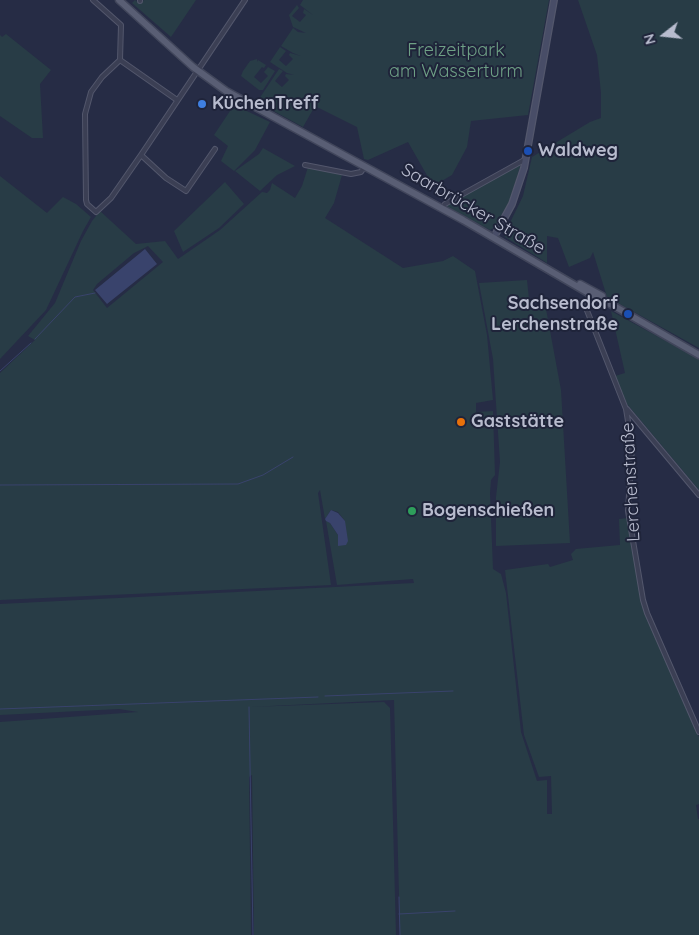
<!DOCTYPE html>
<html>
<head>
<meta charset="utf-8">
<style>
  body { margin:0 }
  #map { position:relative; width:699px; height:935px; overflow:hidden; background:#262c45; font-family:Quicksand,sans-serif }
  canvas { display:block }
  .north { position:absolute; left:639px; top:10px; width:50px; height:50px; -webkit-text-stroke:4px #1f243a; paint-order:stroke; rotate:254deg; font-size:14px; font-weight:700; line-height:20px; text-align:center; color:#b8bcce }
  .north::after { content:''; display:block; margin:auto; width:18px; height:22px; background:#b8bcce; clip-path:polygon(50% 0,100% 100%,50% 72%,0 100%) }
</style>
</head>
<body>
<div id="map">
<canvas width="699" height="935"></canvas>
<div class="north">N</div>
</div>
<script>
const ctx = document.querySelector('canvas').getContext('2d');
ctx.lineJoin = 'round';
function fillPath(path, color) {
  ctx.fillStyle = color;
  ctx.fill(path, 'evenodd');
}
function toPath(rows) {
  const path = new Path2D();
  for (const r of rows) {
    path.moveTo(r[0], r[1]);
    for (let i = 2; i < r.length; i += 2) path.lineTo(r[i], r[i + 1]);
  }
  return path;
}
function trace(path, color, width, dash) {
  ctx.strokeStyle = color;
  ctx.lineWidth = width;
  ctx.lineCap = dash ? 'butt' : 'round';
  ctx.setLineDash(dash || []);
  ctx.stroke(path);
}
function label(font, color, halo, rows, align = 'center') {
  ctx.font = font + ' Quicksand,sans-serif';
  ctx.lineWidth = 4;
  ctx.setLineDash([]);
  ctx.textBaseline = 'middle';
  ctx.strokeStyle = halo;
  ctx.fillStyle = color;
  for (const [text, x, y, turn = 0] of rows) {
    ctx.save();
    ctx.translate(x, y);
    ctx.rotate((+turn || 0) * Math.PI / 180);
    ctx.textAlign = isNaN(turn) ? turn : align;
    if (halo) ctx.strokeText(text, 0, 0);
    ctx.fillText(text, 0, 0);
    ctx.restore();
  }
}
const green = toPath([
  [135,0,140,4,144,0,196,0,171,37,132,3],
  [303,0,549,0,528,115,471,121,467,147,452,175,433,186,408,142,368,160,364,159,357,127,315,106,303,127,257,102,279,69,283,71,275,81,282,87,289,80,285,76,286,74,294,75,287,73,270,62,280,47,286,51,279,60,286,66,293,59,289,55,290,53,301,56,293,53,281,46,293,28,298,32,306,33,293,27,289,15,297,5,299,8,292,16,300,22,306,15,303,13,304,9,313,15,300,5],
  [578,0,699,0,699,348,607,297,593,252,590,258,569,267,558,238,547,236,547,263,505,237,504,235,523,196,532,157,590,122,601,118,601,93,597,55],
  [6,34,51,70,40,84,43,138,32,138,0,116,0,35,2,37],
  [257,59,257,62,258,60,266,65,264,68,262,67,254,77,261,83,268,76,264,72,268,67,275,71,263,90,259,90,241,76,243,71,250,61],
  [234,105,270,122,255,150,234,171,221,161,228,146,214,135],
  [263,148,295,166,277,175,260,191,235,171,259,154],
  [521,164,509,202,495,227,490,230,445,206],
  [308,167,342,175,334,203,325,218,403,268,443,261,453,256,475,271,487,335,493,400,476,403,476,412,493,411,495,475,491,480,490,493,493,569,501,574,506,593,521,732,537,781,547,780,547,814,552,814,551,776,539,777,524,735,505,570,548,564,550,567,573,560,571,554,576,549,620,545,619,519,628,518,640,593,645,613,699,737,699,804,696,805,698,819,699,819,699,935,400,935,394,700,250,707,384,702,390,708,396,935,254,935,252,775,249,777,251,935,0,935,0,722,138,712,119,709,0,715,0,604,414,583,413,579,337,585,326,521,330,523,338,535,338,546,345,521,338,512,331,510,325,519,320,490,318,493,331,585,0,600,0,373,35,340,28,336,55,303,81,241,92,221,100,211,136,244,165,241,178,259,220,230,262,192,267,193,270,190,272,183,295,198,302,186],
  [148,246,163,262,107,308,93,290,97,284,134,253],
  [0,176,47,213,63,197,76,204,91,217,83,231,46,310,0,359],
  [225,182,244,204,219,228,183,252,174,231],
  [527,280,530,308,546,309,561,390,570,543,496,546,496,497,500,462,493,359,479,283],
  [611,311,699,359,699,490,627,404,615,376,625,373]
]);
const water = toPath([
  [145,249,157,264,107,304,95,290],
  [331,510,338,513,345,521,348,541,346,545,338,546,338,535,330,523,326,521,325,519]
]);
const stream = toPath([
  [35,339,75,297,95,293],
  [0,371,31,343],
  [0,485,238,484,263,475,293,457],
  [325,696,453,691],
  [249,707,253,935],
  [0,709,318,697],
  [399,897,400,935],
  [399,914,455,911]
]);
const minor = toPath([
  [93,0,121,25,120,60,177,100],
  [140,1,140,0],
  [120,60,102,77,91,92,85,114,86,200,87,204,96,212,111,198,141,155,245,0],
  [141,155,166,178,186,191,215,149],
  [305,165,351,174,361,172,365,166],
  [445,204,526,159],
  [591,292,585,304,586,308,626,409,632,446,628,511,643,600,647,613,699,732],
  [627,409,699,495]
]);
const secondary = toPath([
  [494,237,512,204,524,168,554,0]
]);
const primary = toPath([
  [119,0,193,67,226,91,463,220,590,294,614,306,699,355],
  [580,284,602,296]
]);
const markers = [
  [202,104,5,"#3f7fe0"],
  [528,151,5,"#1a4fb4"],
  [628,314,5,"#1a4fb4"],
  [461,422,5,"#e8710a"],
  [412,511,5,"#2e9e5b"]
];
const parkNames = [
  ["Freizeitpark",456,51],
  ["am Wasserturm",456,72]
];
const poiNames = [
  ["KüchenTreff",212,104],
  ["Waldweg",538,151],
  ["Sachsendorf",618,304,"right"],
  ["Lerchenstraße",618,325,"right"],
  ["Gaststätte",471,422],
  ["Bogenschießen",422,511]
];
const streetNames = [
  ["Saarbrücker Straße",473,209,30],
  ["Lerchenstraße",631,482,-93]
];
fillPath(green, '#283c46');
fillPath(water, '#39436c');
trace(stream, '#39436c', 1);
trace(minor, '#53576c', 6);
trace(secondary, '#53576c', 8);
trace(primary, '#41465b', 9);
trace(minor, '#3b3f54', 4);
trace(secondary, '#484d67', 5.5);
trace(primary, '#595e74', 6);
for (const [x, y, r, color] of markers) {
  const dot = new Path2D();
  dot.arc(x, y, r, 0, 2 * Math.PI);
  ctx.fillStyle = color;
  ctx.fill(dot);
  trace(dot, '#1f243a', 2);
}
label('18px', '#6ea085', '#1f243a', parkNames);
label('bold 18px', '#b8bcce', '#1f243a', poiNames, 'left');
label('18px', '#b8bcce', '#1f243a', streetNames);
</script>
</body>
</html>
